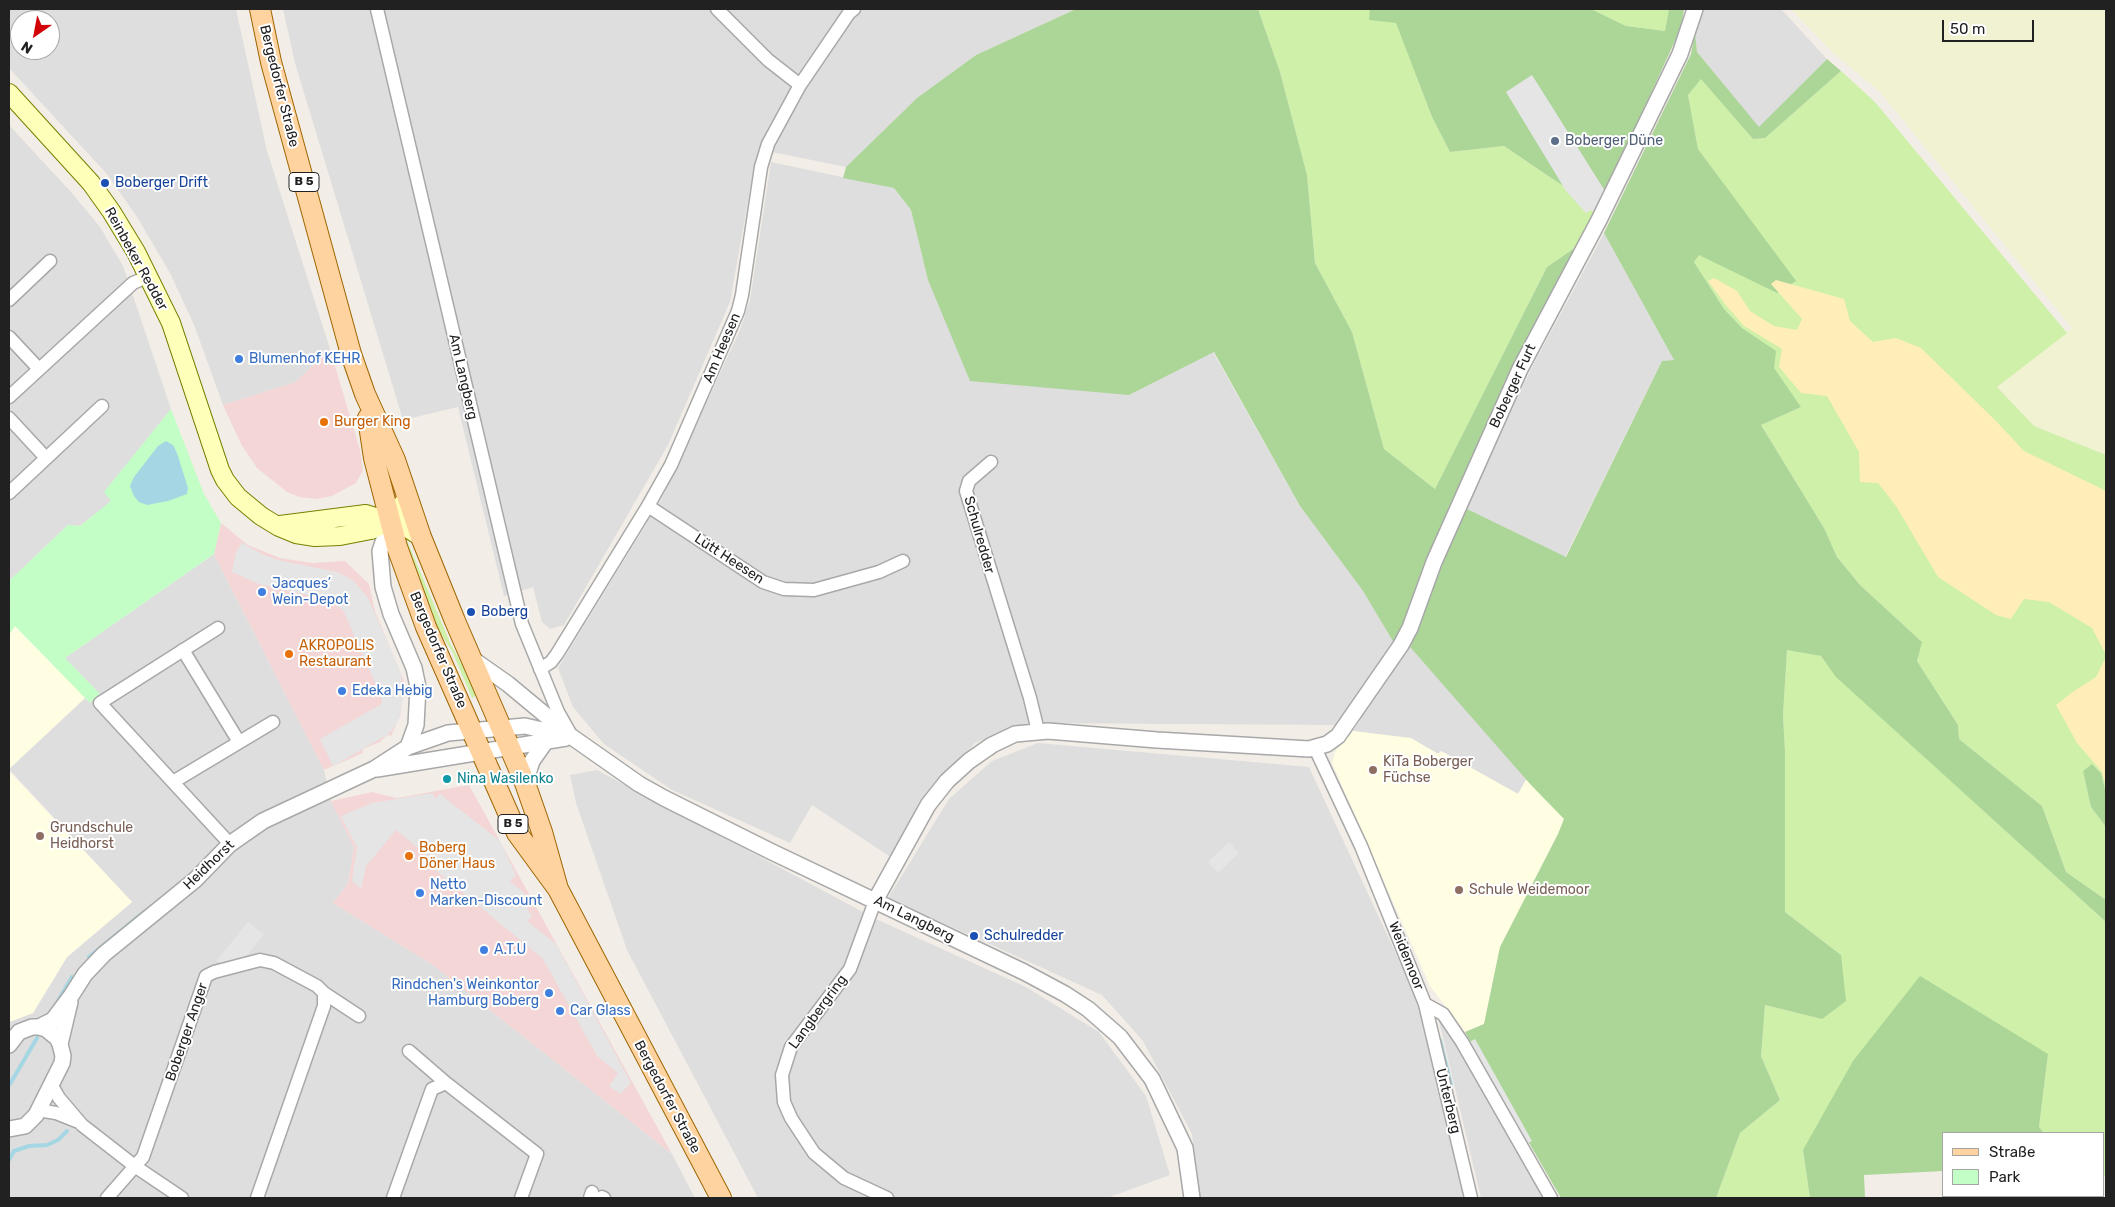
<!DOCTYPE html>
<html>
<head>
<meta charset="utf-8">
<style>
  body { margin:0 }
  #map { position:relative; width:2115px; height:1207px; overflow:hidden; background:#f2eee7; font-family:Rubik,sans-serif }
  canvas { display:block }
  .frame { position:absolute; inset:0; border:10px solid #212121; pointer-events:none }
  .legend { position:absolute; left:1942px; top:1132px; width:162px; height:65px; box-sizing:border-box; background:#fff; border:1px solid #a6a6a6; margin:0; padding:6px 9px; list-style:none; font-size:15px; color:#212121 }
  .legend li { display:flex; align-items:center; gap:10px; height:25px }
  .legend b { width:25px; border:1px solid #a6a6a6 }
  .north { position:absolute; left:10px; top:10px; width:50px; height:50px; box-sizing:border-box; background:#fff; border:1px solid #a6a6a6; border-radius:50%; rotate:213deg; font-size:14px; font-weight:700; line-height:20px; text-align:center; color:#212121 }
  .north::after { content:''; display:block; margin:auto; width:18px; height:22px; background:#d20007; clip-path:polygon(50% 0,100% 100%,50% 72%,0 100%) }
  .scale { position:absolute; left:1942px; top:20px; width:92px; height:22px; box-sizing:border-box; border:2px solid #212121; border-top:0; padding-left:6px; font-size:15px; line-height:18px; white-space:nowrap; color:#212121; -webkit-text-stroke:4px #fff; paint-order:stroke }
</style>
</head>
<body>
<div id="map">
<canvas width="2115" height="1207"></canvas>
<div class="frame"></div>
<ul class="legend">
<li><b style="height:6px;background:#ffd39f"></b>Straße</li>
<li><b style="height:14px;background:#c2fec5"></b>Park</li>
</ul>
<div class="north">N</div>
<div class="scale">50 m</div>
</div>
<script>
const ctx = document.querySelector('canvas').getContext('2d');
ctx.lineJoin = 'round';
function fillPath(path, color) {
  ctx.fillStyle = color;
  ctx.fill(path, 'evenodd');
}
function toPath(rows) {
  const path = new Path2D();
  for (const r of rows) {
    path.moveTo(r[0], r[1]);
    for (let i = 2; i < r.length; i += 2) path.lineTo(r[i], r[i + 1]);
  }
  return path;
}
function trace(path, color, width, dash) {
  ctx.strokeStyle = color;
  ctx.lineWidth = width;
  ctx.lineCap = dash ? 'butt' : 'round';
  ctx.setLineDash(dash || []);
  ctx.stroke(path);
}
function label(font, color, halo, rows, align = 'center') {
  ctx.font = font + ' Rubik,sans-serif';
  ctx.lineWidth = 4;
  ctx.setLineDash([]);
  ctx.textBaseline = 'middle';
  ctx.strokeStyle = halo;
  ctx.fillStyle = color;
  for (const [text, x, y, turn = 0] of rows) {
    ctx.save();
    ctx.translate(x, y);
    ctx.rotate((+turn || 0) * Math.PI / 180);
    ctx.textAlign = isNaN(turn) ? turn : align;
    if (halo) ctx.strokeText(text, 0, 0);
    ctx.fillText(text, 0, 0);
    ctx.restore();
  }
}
const residential = toPath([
  [9,9,236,9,267,151,330,349,296,382,223,405,194,325,170,273,137,217,107,174,9,68],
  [20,20,50,20,50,50,20,50],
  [283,9,846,9,792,86,767,131,753,173,730,302,668,445,564,625,550,629,542,622,533,587,504,596,458,407,403,420,295,63],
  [863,9,1076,9,976,55,917,98,846,167,772,152,786,116,810,83,828,51,856,14],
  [1704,9,1781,9,1827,59,1759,128,1697,52,1695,32],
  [9,125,71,192,100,227,123,266,171,409,105,492,112,501,80,526,68,525,9,581],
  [771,162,894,188,911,210,928,280,1129,395,1213,352,1300,506,1363,591,1394,643,1338,725,1028,723,975,743,919,802,892,858,812,805,790,843,672,790,604,744,573,707,558,668,661,500,740,330,750,300],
  [1604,233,1674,360,1662,361,1565,557,1465,508,1531,369],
  [214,554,324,770,331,801,354,847,348,884,333,903,433,965,672,1154,695,1198,9,1198,9,1022,33,1013,67,957,132,902,9,769,85,698,90,703,65,658],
  [1410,647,1527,778,1518,794,1441,751,1439,754,1411,739,1353,731,1360,721,1362,714],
  [1038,743,1309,767,1425,1016,1466,1198,1200,1198,1192,1134,1143,1041,1102,995,888,898,949,799,992,761],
  [597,770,878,920,1026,987,1099,1032,1146,1096,1170,1175,1107,1198,758,1198,627,950,576,803,570,775],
  [1439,1021,1446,1027,1549,1198,1481,1198]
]);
const commercial = toPath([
  [330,349,360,450,363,470,356,483,332,496,316,499,299,497,287,492,257,468,241,444,223,405,296,382],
  [221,523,248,545,280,558,312,563,345,561,369,584,375,611,405,684,400,716,391,736,387,735,380,742,363,749,363,753,324,770,214,554],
  [469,785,672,1154,433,965,333,903,348,884,354,847,331,801,372,792,397,798]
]);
const education = toPath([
  [15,625,85,698,9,769,9,635],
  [1353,731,1411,738,1438,754,1441,751,1518,794,1527,778,1564,819,1558,834,1500,947,1484,1024,1465,1032,1430,986,1332,763,1335,752],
  [9,771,132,902,67,957,33,1013,9,1022]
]);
const farmland = toPath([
  [1791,9,2103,9,2106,12,2106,455,2034,426,1997,387,2072,328,1880,92,1832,52]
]);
const grass = toPath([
  [1258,9,1370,9,1370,20,1396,22,1432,117,1450,152,1504,146,1575,194,1605,193,1576,247,1547,267,1435,489,1384,449,1352,332,1315,263,1307,175,1280,72],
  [1591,9,1669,9,1665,31,1626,26],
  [1841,71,1875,102,2067,333,1997,387,2034,426,2106,455,2106,793,2101,773,2093,765,2083,771,2091,807,2106,827,2106,900,2066,872,2042,806,1959,739,1958,725,1917,661,1921,641,1860,585,1837,557,1824,528,1761,425,1801,407,1773,368,1775,351,1742,328,1724,309,1694,262,1699,254,1777,293,1742,210,1698,149,1688,95,1701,78,1753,139,1765,138],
  [406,538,451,645,479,694,472,698,452,651,436,627,403,539],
  [1787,649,1821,656,1837,677,2106,922,2106,1174,2104,1176,2104,1133,2044,1133,2039,1127,2048,1054,1803,1150,1810,1198,1716,1198,1740,1133,1780,1100,1761,1056,1765,1005,1822,1019,1841,955,1785,912,1785,752,1783,715]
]);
const forest = toPath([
  [1076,9,1258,9,1280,72,1307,175,1315,263,1352,332,1384,449,1435,489,1547,267,1576,247,1514,366,1399,635,1394,643,1363,591,1300,506,1214,352,1129,395,970,381,928,280,911,210,894,188,843,178,846,167,917,98,976,55],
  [1370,9,1591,9,1626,26,1665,31,1669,9,1684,9,1681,28,1605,193,1575,194,1504,146,1450,152,1432,117,1396,23,1369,20],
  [1695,32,1697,52,1759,127,1827,59,1841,71,1765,138,1753,139,1701,79,1688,95,1698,149,1796,281,1777,293,1699,255,1694,262,1724,309,1742,328,1776,351,1774,368,1801,407,1761,425,1824,528,1837,557,1860,585,1922,642,1917,661,1958,725,1959,739,2042,806,2066,872,2106,900,2106,922,1836,677,1821,656,1787,650,1783,715,1785,752,1785,912,1841,955,1846,1001,1822,1019,1765,1005,1761,1056,1780,1100,1740,1133,1716,1198,1561,1198,1465,1032,1484,1024,1500,947,1558,834,1564,819,1531,785,1410,647,1438,567,1465,508,1566,557,1662,361,1674,360,1604,233,1691,54],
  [2092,764,2101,773,2106,793,2106,827,2091,807,2083,771],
  [1920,976,2048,1054,2039,1127,2044,1133,1944,1133,1944,1171,1864,1175,1865,1198,1810,1198,1803,1150,1853,1061]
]);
const sand = toPath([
  [1714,278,1737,291,1750,311,1774,326,1797,330,1802,319,1771,284,1776,280,1844,299,1850,321,1873,342,1896,338,1921,348,1996,421,2024,451,2106,491,2106,655,2092,628,2049,602,2024,599,2011,619,1996,615,1938,577,1896,506,1878,483,1860,482,1859,452,1827,396,1801,393,1779,367,1782,349,1744,326,1725,304,1708,281],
  [2106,657,2106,788,2102,772,2077,743,2056,705,2074,691,2096,677]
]);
const park = toPath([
  [171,409,204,494,221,523,214,554,65,658,100,694,90,703,15,626,9,635,9,604,11,602,9,600,9,581,68,525,80,526,111,501,104,492]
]);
const parking = toPath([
  [1532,75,1605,191,1593,212,1591,210,1586,213,1566,191,1506,92],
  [242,543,262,554,277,560,337,572,354,581,368,598,401,673,403,698,399,719,393,729,387,735,333,766,320,739,380,705,382,702,379,692,343,610,328,600,259,584,232,572,236,552],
  [433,793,435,799,440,794,500,841,516,875,510,881,532,900,527,909,532,916,527,921,556,944,631,1083,620,1094,609,1086,618,1073,597,1056,543,959,434,869,438,864,396,830,366,866,361,889,352,881,357,847,341,816,372,803],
  [1229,842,1239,853,1218,873,1208,862],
  [248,922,264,934,244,959,223,964,216,961],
  [1475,1039,1532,1141,1525,1144,1468,1043]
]);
const water = toPath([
  [166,441,173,445,177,453,188,488,187,494,168,501,147,505,139,502,134,496,130,486,134,477,158,446]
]);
const stream = toPath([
  [89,957,144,912],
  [58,1001,72,977],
  [1440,1040,1451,1085],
  [10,1084,37,1038],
  [9,1160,14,1151,29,1146,47,1145,58,1140,67,1131]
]);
const minor = toPath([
  [377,9,522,624,558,712,571,735],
  [717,9,768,60,800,85],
  [9,300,50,261],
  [9,337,39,369],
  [9,397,133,283,149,276],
  [9,418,46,458],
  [991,462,969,481,966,491,1030,698,1038,731],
  [9,493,102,406],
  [648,506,763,582,784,589,814,590,879,572,903,561],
  [218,628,100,703,230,844],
  [183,650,239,742],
  [540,669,551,662,557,654,648,506,671,465,738,311,742,295,761,167,768,144,800,85,849,13,854,9],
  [1315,748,1361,846,1425,1004,1443,1014,1462,1042,1551,1198],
  [173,782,273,722],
  [875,901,850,969,791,1047,782,1075,784,1102,791,1118,814,1153,844,1178,887,1198],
  [324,993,359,1016],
  [1425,1004,1471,1198],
  [409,1051,446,1083],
  [51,1084,59,1098,82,1125,136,1167,182,1198],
  [38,1110,56,1113,76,1121],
  [602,1197,604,1198],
  [107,1198,143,1157,206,976,214,972,260,960,274,963,317,986,324,993,324,1006,257,1198],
  [393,1198,432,1089,446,1083,537,1154,521,1198],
  [590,1198,592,1192]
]);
const tertiary = toPath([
  [390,521,380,551,383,587,391,614,414,668,418,687,416,725,408,747],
  [471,658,508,684,567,733],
  [377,769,566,738],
  [525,783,532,761,546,741],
  [875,901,928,805,947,781,969,761,992,745,1015,734,1048,731,1157,740,1309,749,1327,744,1338,736,1401,645,1410,628,1434,562,1520,369,1599,220,1680,54,1695,9],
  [39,1027,53,1020,71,996,85,974,104,954,195,880,230,844,263,821,374,769,408,747,448,733,525,726,572,737,639,784,664,798,770,851,1024,972,1065,994,1088,1009,1120,1037,1152,1079,1185,1148,1192,1198],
  [60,1044,70,1002],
  [9,1045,19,1032,32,1027,39,1027,46,1029,57,1038,60,1044,63,1056,62,1063,36,1115,25,1126,9,1129]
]);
const secondary = toPath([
  [9,93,91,183,111,211,136,252,171,323,220,470,225,480,238,497,261,516,279,527,296,534,315,537,340,536,371,530,390,521,407,498],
  [280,525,366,514,404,526,421,537]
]);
const primary = toPath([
  [260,9,271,62,351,354,365,394,395,460,421,537,455,621,525,783,542,832,558,889],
  [368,418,374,458,397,547,426,627,517,833,558,889,721,1198]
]);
const markers = [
  [1555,141,5,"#5c6f8a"],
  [105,183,5,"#1a4fb4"],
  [239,359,5,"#3f7fe0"],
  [324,422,5,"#e8710a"],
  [262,592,5,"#3f7fe0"],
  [471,612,5,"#1a4fb4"],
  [289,654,5,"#e8710a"],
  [342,691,5,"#3f7fe0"],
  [1373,770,5,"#8d6e63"],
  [447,779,5,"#0f9aa8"],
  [40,836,5,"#8d6e63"],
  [409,856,5,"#e8710a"],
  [1459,890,5,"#8d6e63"],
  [420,893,5,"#3f7fe0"],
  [974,936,5,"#1a4fb4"],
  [484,950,5,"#3f7fe0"],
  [549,993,5,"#3f7fe0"],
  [560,1011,5,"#3f7fe0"]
];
const shields = [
  [304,182,30],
  [513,824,30]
];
const shieldNames = [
  ["B 5",304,182],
  ["B 5",513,824]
];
const streetNames = [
  ["Bergedorfer Straße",279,86,76],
  ["Reinbeker Redder",136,259,61],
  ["Am Heesen",722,348,-67],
  ["Am Langberg",463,377,77],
  ["Boberger Furt",1513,386,-65],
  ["Schulredder",979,535,74],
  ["Lütt Heesen",729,559,33],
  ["Bergedorfer Straße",438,650,67],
  ["Heidhorst",209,865,-44],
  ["Am Langberg",914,919,26],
  ["Weidemoor",1406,956,68],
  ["Langbergring",818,1012,-54],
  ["Boberger Anger",187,1032,-71],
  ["Bergedorfer Straße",667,1097,62],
  ["Unterberg",1448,1101,76]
];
const serviceNames = [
  ["Boberger Düne",1565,141]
];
const transitNames = [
  ["Boberger Drift",115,183],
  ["Boberg",481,612],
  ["Schulredder",984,936]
];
const shopNames = [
  ["Blumenhof KEHR",249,359],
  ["Jacques’",272,584],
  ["Wein-Depot",272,600],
  ["Edeka Hebig",352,691],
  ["Netto",430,885],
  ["Marken-Discount",430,901],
  ["A.T.U",494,950],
  ["Rindchen's Weinkontor",539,985,"right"],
  ["Hamburg Boberg",539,1001,"right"],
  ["Car Glass",570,1011]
];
const foodNames = [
  ["Burger King",334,422],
  ["AKROPOLIS",299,646],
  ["Restaurant",299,662],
  ["Boberg",419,848],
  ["Döner Haus",419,864]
];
const educationNames = [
  ["KiTa Boberger",1383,762],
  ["Füchse",1383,778],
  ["Grundschule",50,828],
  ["Heidhorst",50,844],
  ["Schule Weidemoor",1469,890]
];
const cultureNames = [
  ["Nina Wasilenko",457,779]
];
fillPath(residential, '#dfdede');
fillPath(commercial, '#f4d6d6');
fillPath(education, '#fffee3');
fillPath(farmland, '#f1f2d1');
fillPath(grass, '#cef0a9');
fillPath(forest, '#acd598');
fillPath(sand, '#ffeeb8');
fillPath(park, '#c2fec5');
fillPath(parking, '#e5e5e5');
fillPath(water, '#a4d7e3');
trace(stream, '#a4d7e3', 4);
trace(minor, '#a8a8a8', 15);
trace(tertiary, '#a8a8a8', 18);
trace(secondary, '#778000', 20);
trace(primary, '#9e6500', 22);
trace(minor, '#fff', 12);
trace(tertiary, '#fff', 15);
trace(secondary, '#feffb8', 18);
trace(primary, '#ffd39f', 20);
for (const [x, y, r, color] of markers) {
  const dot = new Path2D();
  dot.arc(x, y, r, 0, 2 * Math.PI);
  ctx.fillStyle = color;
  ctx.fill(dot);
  trace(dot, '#fff', 2);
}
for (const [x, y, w] of shields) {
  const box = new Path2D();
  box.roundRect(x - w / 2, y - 9.5, w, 19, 4);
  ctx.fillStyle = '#fff';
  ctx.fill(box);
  trace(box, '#212121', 1);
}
label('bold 12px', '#212121', null, shieldNames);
label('14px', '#212121', '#fff', streetNames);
label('14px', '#4e5e75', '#fff', serviceNames, 'left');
label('14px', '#164399', '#fff', transitNames, 'left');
label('14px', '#366cbe', '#fff', shopNames, 'left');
label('14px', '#c56008', '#fff', foodNames, 'left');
label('14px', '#785e54', '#fff', educationNames, 'left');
label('14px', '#0d838f', '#fff', cultureNames, 'left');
</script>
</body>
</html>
